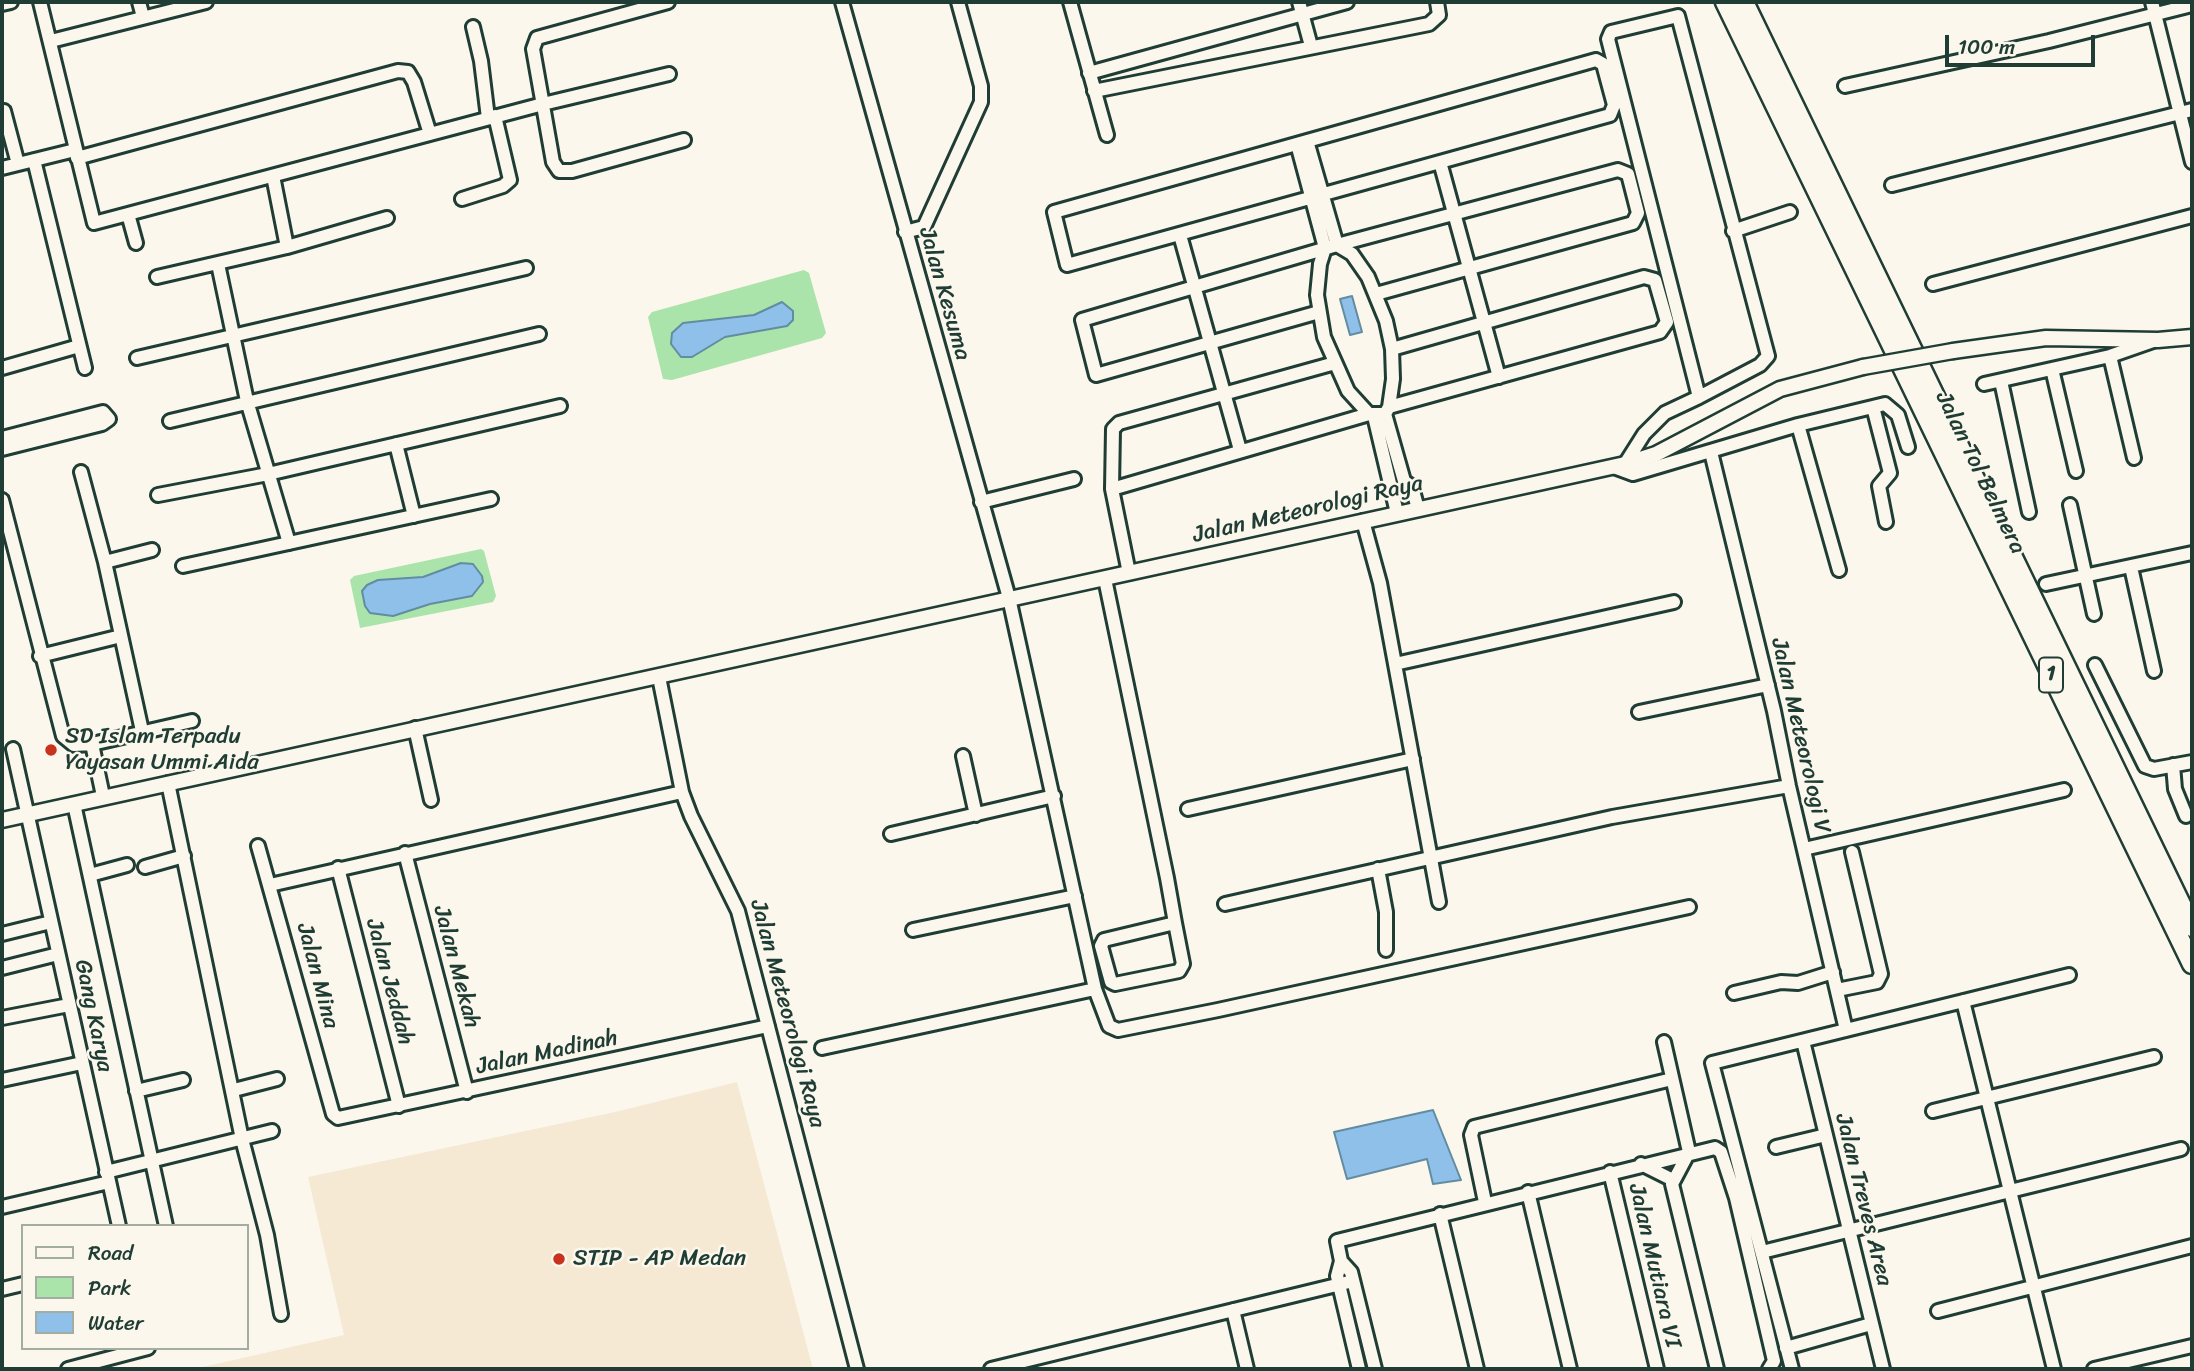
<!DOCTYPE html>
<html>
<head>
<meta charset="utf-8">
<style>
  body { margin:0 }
  #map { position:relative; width:2194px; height:1371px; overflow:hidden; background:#fbf7ec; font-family:Sriracha,sans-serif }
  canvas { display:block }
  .frame { position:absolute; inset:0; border:4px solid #1f3d34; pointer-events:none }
  .legend { position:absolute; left:21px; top:1224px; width:228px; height:126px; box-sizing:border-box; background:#fbf7ec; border:2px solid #a3ada2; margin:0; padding:9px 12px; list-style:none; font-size:21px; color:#1f3d34 }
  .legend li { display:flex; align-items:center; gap:14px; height:35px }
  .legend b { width:35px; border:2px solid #a3ada2 }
  .scale { position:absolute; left:1945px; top:35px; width:150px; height:32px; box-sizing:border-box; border:4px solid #1f3d34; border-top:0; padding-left:9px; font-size:21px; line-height:24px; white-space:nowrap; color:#1f3d34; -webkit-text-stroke:5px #fbf7ec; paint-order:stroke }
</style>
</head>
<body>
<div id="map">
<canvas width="2194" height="1371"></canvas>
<div class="frame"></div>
<ul class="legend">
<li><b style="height:9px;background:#fbf7ec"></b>Road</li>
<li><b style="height:19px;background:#aae4aa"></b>Park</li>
<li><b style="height:19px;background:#8ec0ea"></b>Water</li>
</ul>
<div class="scale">100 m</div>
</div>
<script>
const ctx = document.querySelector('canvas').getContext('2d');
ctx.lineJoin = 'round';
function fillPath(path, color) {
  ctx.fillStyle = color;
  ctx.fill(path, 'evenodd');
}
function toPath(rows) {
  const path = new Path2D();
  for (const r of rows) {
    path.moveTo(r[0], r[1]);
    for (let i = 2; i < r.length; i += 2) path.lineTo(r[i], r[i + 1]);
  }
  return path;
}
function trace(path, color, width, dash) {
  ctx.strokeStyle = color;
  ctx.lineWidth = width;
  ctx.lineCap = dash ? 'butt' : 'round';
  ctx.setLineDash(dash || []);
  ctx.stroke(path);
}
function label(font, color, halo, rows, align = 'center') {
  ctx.font = font + ' Sriracha,sans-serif';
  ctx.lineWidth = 5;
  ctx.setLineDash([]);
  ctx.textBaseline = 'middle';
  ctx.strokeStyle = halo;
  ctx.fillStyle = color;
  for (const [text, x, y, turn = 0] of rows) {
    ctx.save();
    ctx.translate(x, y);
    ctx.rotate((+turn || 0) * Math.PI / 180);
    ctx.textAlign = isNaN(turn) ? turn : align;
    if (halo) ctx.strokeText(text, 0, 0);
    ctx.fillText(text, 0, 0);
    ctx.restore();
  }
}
const built = toPath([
  [737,1082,813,1369,194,1369,344,1335,308,1177,615,1112]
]);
const green = toPath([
  [804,270,809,273,826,333,822,338,672,380,663,379,648,317,652,312],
  [481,549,484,551,496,596,493,602,360,628,350,580,354,576]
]);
const water = toPath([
  [1352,296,1362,332,1350,335,1340,299,1352,296],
  [782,302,793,311,793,320,787,326,725,337,692,357,681,357,671,344,672,333,683,323,754,315,782,302],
  [461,563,473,564,482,576,483,582,472,596,430,604,393,616,370,613,365,606,362,591,367,585,378,580,423,577,461,563],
  [1433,1110,1461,1180,1433,1184,1427,1159,1347,1179,1334,1132,1433,1110]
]);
const minor = toPath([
  [40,2,94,223,543,104,669,74],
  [139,2,143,17],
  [668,2,537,38,533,49,553,162,559,171,572,171,684,140],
  [842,2,1009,598,1095,989,1109,1026,1118,1030,1218,1010,1689,907],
  [1070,2,1107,135],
  [1299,2,1311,46],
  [2152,2,2192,162],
  [2,4,11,2],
  [473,27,481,61,488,118],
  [51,41,206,2],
  [1596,60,1603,64,1614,105,1610,115,1067,265,1054,212,1596,60],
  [1089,73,1347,2],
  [1845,86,2049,41,2192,5],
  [1094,91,1429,24,1439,15,1437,2],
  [4,111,18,164],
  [1297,144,1325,248,1320,264,1317,295,1324,337,1348,391,1369,414,1385,414,1389,407,1393,379,1392,349,1386,321,1368,277,1352,254,1337,245,1307,141],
  [77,158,398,71,408,72,414,82,430,134],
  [34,160,85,368],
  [1440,162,1499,377],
  [2,168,75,150],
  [1892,185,2192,110],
  [462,199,503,186,510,180,495,116],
  [128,214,136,243],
  [1733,231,1790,212],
  [905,232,924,227,981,102,981,86,958,2],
  [1180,235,1240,450],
  [287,247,387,218],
  [218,264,247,401,289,543],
  [157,277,287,247,273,176],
  [1933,284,2192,216],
  [1319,312,1096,375,1082,320,1337,245,1618,170,1628,174,1638,213,1633,223,1376,294],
  [2110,356,2134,458],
  [137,358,526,268],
  [2,368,79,346],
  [2052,369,2076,471],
  [2001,381,2029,512],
  [1984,384,2110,356,2153,341],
  [1389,407,1660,332,1667,322,1655,280,1644,277,1392,349],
  [1873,407,1890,473,1879,486,1886,522],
  [1385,414,1404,481,1412,487,1418,509],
  [1374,416,1397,513],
  [170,421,539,334],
  [1798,425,1839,570],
  [2,438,103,412,109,419,102,424,2,449],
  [396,444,414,516],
  [1711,452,1774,711,1789,786,1846,1030],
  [1625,464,1644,434,1665,413,1699,397,1760,365,1768,356,1678,16,1611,32,1608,39,1699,397],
  [1614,467,1633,474,1798,425,1885,404,1898,415,1908,447],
  [81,472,105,562,142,731],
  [1112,489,1369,414],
  [158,495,268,474,560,406],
  [2,500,63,736,74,745,92,744,103,796],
  [981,502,1074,479],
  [2070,505,2094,614],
  [1363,521,1380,583,1439,902],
  [105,562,152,550],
  [183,566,491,499],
  [2131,567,2154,671],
  [1129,573,1112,489,1113,429,1119,423,1335,363],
  [1105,579,1167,878,1175,923,1183,964,1179,971,1115,984,1111,982,1101,946,1104,940,1175,923],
  [2046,584,2192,553],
  [40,656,121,636],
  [1395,664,1674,602],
  [2095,665,2145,766,2154,769,2192,762],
  [659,677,682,792,691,816,738,911,857,1369],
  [1639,712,1768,685],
  [415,728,431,800],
  [92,744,192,721],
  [13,749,119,1226],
  [963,756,976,815],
  [2173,765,2175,789,2186,816],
  [168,783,242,1139,267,1235,281,1314],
  [74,804,166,1226],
  [1188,809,1413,759],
  [891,834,1054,796],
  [258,846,333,1114,338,1118,768,1026],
  [1804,849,2064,790],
  [405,853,467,1092],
  [145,867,184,856],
  [338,868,399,1106],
  [1378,869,1386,912,1386,950],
  [90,875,127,865],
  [270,885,682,792],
  [1225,904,1612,817,1789,786],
  [913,930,1075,896],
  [2,934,51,922],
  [2,968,58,954],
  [1837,990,1877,982,1881,974,1852,852],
  [1734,993,1781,982,1798,983,1833,972],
  [1963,1001,2054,1369],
  [2,1018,69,1005],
  [1803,1041,1883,1369],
  [1664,1042,1689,1152],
  [822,1048,1095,989],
  [2,1080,82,1063],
  [234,1090,277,1079],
  [136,1091,183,1080],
  [1933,1111,2154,1057],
  [1776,1147,1826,1135],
  [1689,1152,1672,1184,1717,1369],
  [1641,1164,1673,1180],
  [106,1172,272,1131],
  [1610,1172,1657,1369],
  [1528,1192,1570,1369],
  [1485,1202,1471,1135,1474,1127,1672,1079],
  [2,1207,109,1182],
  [1440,1214,1477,1369],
  [1762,1252,2181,1149],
  [1341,1261,1337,1276,1359,1369],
  [2,1289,23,1284],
  [1233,1310,1247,1369],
  [1938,1311,2192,1246],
  [1786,1348,1871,1324],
  [68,1369,148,1348],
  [991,1369,1353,1281],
  [1375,1369,1351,1272,1341,1261,1337,1241,1715,1148,1721,1152,1736,1198,1774,1361,1769,1369],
  [1792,1369,1712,1063,2069,975],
  [2094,1369,2192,1346]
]);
const major = toPath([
  [1953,351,2046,338,2158,340,2192,337],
  [2,820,1625,464,1656,454,1780,389,1863,367]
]);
const highway = toPath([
  [1725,2,2192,964],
  [1744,2,2192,927]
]);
const majorBridge = toPath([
  [1863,367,1953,351]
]);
const markers = [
  [51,750,7,"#c8321e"],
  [559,1259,7,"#c8321e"]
];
const shields = [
  [2051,675,24]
];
const shieldNames = [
  ["1",2051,675]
];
const streetNames = [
  ["Jalan Kesuma",944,294,74],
  ["Jalan Tol Belmera",1980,473,64],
  ["Jalan Meteorologi Raya",1308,510,-13],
  ["Jalan Meteorologi V",1800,736,77],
  ["Jalan Mekah",456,967,75],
  ["Jalan Mina",317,976,75],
  ["Jalan Jeddah",389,982,75],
  ["Jalan Meteorologi Raya",787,1014,75],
  ["Gang Karya",93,1016,78],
  ["Jalan Madinah",547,1053,-12],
  ["Jalan Treves Area",1863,1200,76],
  ["Jalan Mutiara VI",1654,1266,77]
];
const poiNames = [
  ["SD Islam Terpadu",65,737],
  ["Yayasan Ummi Aida",65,763],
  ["STIP - AP Medan",573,1259]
];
fillPath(built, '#f6e9d4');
fillPath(green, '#aae4aa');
fillPath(water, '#8ec0ea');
trace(water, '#628ca1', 2);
trace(minor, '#1f3d34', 18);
trace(major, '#1f3d34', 19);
trace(highway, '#1f3d34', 23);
trace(minor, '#fbf7ec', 12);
trace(major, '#fbf7ec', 14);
trace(highway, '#fbf7ec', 18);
trace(majorBridge, '#1f3d34', 19, []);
trace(majorBridge, '#fbf7ec', 14);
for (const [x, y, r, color] of markers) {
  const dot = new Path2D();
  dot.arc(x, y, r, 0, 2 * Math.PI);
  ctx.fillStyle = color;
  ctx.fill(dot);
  trace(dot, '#fbf7ec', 2.5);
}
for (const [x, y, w] of shields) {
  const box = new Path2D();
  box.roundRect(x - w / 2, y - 17.5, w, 35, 5);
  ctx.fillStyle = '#fbf7ec';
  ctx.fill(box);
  trace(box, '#1f3d34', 2);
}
label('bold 21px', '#1f3d34', null, shieldNames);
label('23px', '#1f3d34', '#fbf7ec', streetNames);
label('23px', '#1f3d34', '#fbf7ec', poiNames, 'left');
</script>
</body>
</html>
